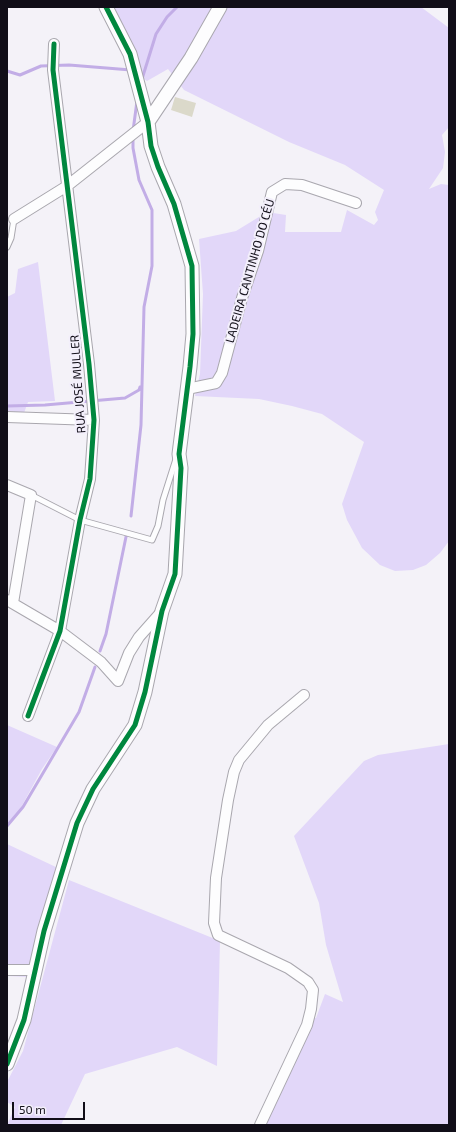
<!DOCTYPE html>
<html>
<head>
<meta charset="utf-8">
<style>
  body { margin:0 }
  #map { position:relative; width:456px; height:1132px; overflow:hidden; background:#f4f2f8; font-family:"Exo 2",sans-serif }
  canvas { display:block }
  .frame { position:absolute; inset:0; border:8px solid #110e18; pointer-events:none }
  .scale { position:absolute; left:12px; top:1102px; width:73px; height:18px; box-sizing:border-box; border:2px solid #110e18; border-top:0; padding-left:5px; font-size:12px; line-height:14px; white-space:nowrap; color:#110e18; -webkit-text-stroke:3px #f3effb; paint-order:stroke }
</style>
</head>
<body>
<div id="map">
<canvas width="456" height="1132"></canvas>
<div class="frame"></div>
<div class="scale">50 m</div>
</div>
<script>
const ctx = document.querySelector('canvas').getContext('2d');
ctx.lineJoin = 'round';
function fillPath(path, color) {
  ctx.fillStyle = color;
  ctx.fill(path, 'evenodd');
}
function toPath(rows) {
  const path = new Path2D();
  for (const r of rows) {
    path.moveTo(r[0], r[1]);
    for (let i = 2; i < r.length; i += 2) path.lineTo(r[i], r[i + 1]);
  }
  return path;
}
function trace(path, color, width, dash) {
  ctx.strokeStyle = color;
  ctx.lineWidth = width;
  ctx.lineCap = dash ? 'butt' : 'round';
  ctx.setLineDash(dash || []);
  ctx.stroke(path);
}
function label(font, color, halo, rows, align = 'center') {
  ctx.font = font + ' "Exo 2",sans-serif';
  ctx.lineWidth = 4;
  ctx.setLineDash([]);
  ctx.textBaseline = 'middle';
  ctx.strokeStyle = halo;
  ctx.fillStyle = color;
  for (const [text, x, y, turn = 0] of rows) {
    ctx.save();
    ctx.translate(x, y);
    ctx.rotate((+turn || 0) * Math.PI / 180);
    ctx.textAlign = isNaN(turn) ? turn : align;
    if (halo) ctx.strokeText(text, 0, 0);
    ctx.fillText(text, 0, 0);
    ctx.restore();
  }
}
const green = toPath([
  [108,7,421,7,449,28,449,127,442,135,445,152,443,168,429,189,441,184,449,185,449,541,440,553,426,565,413,570,395,571,380,565,362,548,347,520,342,504,364,442,322,414,292,406,259,399,195,396,200,374,203,294,199,239,236,231,267,212,286,215,285,232,341,232,347,210,374,225,378,220,375,212,384,190,345,165,289,142,184,90,168,69,147,81,135,73],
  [38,262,55,401,28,402,24,413,7,411,7,297,15,293,18,269],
  [7,725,57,747,42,769,19,811,7,825],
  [449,744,449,1125,257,1125,297,1038,304,1019,316,1018,325,994,343,1002,326,945,319,903,294,836,364,761,378,755],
  [7,844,58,868,29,977,7,976],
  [69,880,220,941,217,1066,177,1047,85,1074,61,1125,7,1125,15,1107,7,1102,7,1082,23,1051]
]);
const stream = toPath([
  [7,71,20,75,41,66,69,65,131,70],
  [142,79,156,34,167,17,177,7],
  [133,131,137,101],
  [7,406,45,405,125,398,139,390,140,387],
  [131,516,141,425,144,307,152,266,152,210,139,180,133,148,133,136],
  [100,651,106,634,127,532],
  [7,826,23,807,79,712,95,667]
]);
const building = toPath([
  [175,97,196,103,192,117,171,110]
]);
const service = toPath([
  [7,247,11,238,14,219],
  [31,495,80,520,152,540,158,526,163,500,176,459]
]);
const minor = toPath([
  [14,219,67,186,148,122],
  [187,389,216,383,222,373,242,298,258,251,272,192,285,184,302,185,356,203],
  [7,417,94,420],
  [7,485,31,495,13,603],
  [7,600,60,631,101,662,118,681,129,653,139,637,162,611],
  [28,716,60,631,80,520,90,479,94,420,89,364,53,70,54,44],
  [7,970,36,970],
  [260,1125,307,1025,311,1009,313,990,308,982,288,968,218,935,214,923,216,878,228,800,234,772,239,760,268,725,304,695]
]);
const tertiary = toPath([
  [148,122,191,58,220,7],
  [7,1064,24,1020,44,931,77,823,93,789,135,725,145,692,162,611,175,574,181,468,179,454,190,367,193,334,192,266,174,204,158,167,151,146,148,122,130,54,106,7]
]);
const cycleway = toPath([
  [28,716,60,631,80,520,90,479,94,420,89,364,53,70,54,44],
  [7,1064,24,1020,44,931,77,823,93,789,135,725,145,692,162,611,175,574,181,468,179,454,190,367,193,334,192,266,174,204,158,167,151,146,148,122,130,54,106,7]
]);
const streetNames = [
  ["LADEIRA CANTINHO DO CÉU",250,271,-74],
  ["RUA JOSÉ MULLER",78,384,-94]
];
fillPath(green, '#e2d7f9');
trace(stream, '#c2ade6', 3);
fillPath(building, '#dbd9ca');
trace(service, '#a9a7ae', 7);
trace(minor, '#a9a7ae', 12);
trace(tertiary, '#a9a7ae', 15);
trace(service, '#fdfdfe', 5);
trace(minor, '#fdfdfe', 10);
trace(tertiary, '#fdfdfe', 13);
trace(cycleway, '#00873e', 5);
label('12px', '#110e18', '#f3effb', streetNames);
</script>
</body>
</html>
